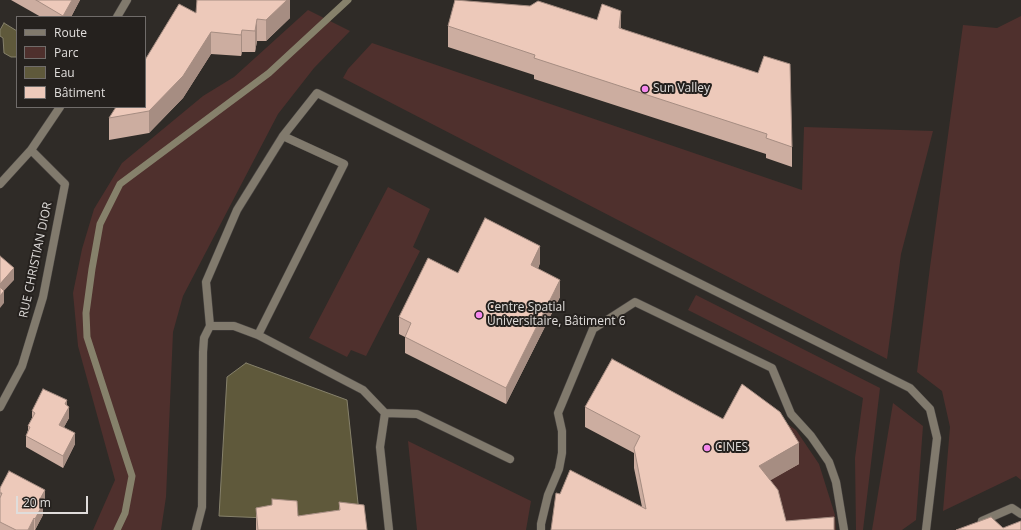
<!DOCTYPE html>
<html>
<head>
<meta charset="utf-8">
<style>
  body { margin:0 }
  #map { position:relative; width:1021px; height:530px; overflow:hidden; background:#2f2b27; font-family:"Open Sans",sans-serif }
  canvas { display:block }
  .legend { position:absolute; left:16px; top:16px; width:130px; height:92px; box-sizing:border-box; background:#25211e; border:1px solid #706c6a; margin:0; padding:5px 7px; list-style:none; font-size:12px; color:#e0dddb }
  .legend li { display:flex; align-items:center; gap:8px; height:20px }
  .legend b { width:20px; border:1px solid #706c6a }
  .scale { position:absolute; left:16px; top:496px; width:72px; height:18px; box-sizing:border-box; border:2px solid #e0dddb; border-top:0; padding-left:5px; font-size:12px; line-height:14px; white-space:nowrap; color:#e0dddb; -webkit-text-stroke:3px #25211e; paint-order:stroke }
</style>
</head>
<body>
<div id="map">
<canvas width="1021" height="530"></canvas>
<ul class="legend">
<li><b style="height:5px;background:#817a6d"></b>Route</li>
<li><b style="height:11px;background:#4f302d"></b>Parc</li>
<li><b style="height:11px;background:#5f593b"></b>Eau</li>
<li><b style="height:11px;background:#edc9ba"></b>Bâtiment</li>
</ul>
<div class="scale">20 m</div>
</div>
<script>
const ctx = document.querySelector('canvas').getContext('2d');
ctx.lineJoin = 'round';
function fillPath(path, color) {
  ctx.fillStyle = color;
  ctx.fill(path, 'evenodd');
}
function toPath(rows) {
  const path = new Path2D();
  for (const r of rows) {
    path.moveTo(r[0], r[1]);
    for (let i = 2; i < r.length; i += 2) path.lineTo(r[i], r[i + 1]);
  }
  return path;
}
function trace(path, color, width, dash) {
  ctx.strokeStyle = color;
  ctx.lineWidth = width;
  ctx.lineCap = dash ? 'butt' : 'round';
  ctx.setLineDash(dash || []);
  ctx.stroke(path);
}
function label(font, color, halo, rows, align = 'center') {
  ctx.font = font + ' "Open Sans",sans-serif';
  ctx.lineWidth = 4;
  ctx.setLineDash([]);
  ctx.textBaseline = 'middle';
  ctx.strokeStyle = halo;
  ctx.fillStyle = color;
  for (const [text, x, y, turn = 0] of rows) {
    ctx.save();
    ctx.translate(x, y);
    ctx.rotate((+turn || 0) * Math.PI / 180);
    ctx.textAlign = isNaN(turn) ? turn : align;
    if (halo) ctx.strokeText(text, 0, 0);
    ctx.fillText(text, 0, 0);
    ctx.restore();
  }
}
const green = toPath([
  [308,10,350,31,314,68,278,114,183,296,173,332,166,497,161,530,93,530,115,480,78,346,73,293,82,249,94,209,122,163,203,96,234,77],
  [1021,16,1021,480,1016,476,943,511,950,427,942,391,917,372,930,267,963,25,997,28],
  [372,43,802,190,804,127,933,131,901,254,887,359,343,78,348,69],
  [388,187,430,209,413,247,420,251,366,356,351,350,347,357,309,338],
  [696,295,880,388,863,530,856,530,855,458,863,398,688,310],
  [893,403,923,426,916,520,902,530,872,530],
  [767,410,796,430,819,464,835,515,836,530,783,530,700,490],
  [408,441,531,501,526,530,417,530]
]);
const water = toPath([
  [4,23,17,31,17,57,11,57,4,53,3,38,0,36,0,30,4,23],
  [246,363,347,400,360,522,219,516,227,377,246,363]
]);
const stream = toPath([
  [117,530,125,513,132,476,87,337,86,313,92,269,100,224,120,184,269,73,348,0]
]);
const service = toPath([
  [283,136,317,93,910,388,930,409,937,438,926,530],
  [210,326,234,326,258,335,363,390,385,413,380,447,389,530],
  [385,413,417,414,510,459],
  [982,521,1012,508,1021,514],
  [196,530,202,507,203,352,204,338,210,326,206,282,237,210,283,136,344,164,258,335],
  [541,530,541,524,548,495,559,469,562,453,562,431,558,413,593,329,635,302,772,368,791,414,811,436,829,462,836,482,844,530]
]);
const minor = toPath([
  [117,17,127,0],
  [0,184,31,150,60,107],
  [0,407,22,366,43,297,65,184,31,150]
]);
const wall = toPath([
  [11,0,80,0,71,17,41,17],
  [290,0,290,18,266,41,257,41,255,52,242,52,241,56,211,54,183,98,149,133,109,140,109,118,196,13],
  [530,6,621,28,792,147,792,167,766,158,766,154,534,79,534,75,448,47,448,26],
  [540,263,538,269,560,297,506,404,405,353,405,337,399,334,399,317,458,273],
  [585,407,799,464,770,480,786,521,834,530,551,530,560,494,642,507,634,468,634,453,585,427],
  [32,411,69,418,64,427,75,444,63,468,26,447,26,436,28,430,28,426,32,418],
  [0,488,45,501,43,504,43,515,35,530,0,530],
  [272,499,298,516,339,510,339,502,367,530,256,530,256,508,272,505]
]);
const shadedWall = toPath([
  [72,0,80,0,71,17,63,17,63,16],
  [287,0,290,0,290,18,266,41,266,20],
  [621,11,621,31,619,28],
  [257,19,257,41,255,52,255,31],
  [242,30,242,52,241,56,241,35],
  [211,32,211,54,183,98,149,133,149,111],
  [540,246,540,263,531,282,531,265],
  [14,268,14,280,0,295,0,284],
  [560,280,560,297,506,404,506,388],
  [4,291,4,303,0,308,0,296],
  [67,400,67,411,69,407,69,418,59,436,59,425,65,404],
  [75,433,75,444,63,468,63,456],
  [799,443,799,464,759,487,759,466],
  [45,490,45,501,43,504,43,515,35,530,35,519,39,501],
  [34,518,34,530,28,530]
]);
const building = toPath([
  [36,0,72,0,63,16,36,0],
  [197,0,287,0,266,20,257,19,255,31,242,30,241,35,211,32,183,76,149,111,109,118,116,107,145,107,145,60,179,4,196,13,197,0],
  [455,0,530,6,538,1,597,20,602,4,621,11,619,28,758,73,764,56,790,64,792,147,766,138,767,134,534,58,535,55,448,26,455,0],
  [485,218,540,246,531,265,560,280,506,388,405,337,411,323,399,317,428,258,458,273,485,218],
  [0,256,14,268,0,284,0,256],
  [0,287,4,291,0,296,0,287],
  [612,359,723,419,742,384,780,412,799,443,759,466,778,490,786,521,834,517,834,530,551,530,556,493,560,494,570,470,646,509,634,448,640,436,585,407,612,359],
  [43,389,67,400,65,404,69,407,59,425,75,433,63,456,26,436,30,427,28,426,35,413,32,411,43,389],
  [9,471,45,490,39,501,43,504,35,519,34,518,28,530,16,530,0,522,0,498,2,493,0,493,0,488,9,471],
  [272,499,297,501,298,516,340,510,339,502,364,505,367,530,258,530,256,508,272,505,272,499],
  [991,517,1003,528,1021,521,1021,530,956,530,991,517]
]);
const markers = [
  [645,89,4,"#f689ee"],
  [479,315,4,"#f689ee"],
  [707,448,4,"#f689ee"]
];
const poiNames = [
  ["Sun Valley",653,89],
  ["Centre Spatial",487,308],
  ["Universitaire, Bâtiment 6",487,322],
  ["CINES",715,448]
];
const streetNames = [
  ["RUE CHRISTIAN DIOR",36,260,-78]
];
fillPath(green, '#4f302d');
fillPath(water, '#5f593b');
trace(water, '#86816b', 1);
trace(stream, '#86816b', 7);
trace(service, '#4b4744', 9);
trace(minor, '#4b4744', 9);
trace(service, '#817a6d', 8);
trace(minor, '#817a6d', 8);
fillPath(wall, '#ccada0');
fillPath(shadedWall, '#a68d82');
fillPath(building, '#edc9ba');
trace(building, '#a68d82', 1);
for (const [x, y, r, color] of markers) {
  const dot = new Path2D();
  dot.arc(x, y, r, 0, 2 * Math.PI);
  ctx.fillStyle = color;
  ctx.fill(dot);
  trace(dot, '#25211e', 1.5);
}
label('12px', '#e0dddb', '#25211e', poiNames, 'left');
label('12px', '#e0dddb', '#25211e', streetNames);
</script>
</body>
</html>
